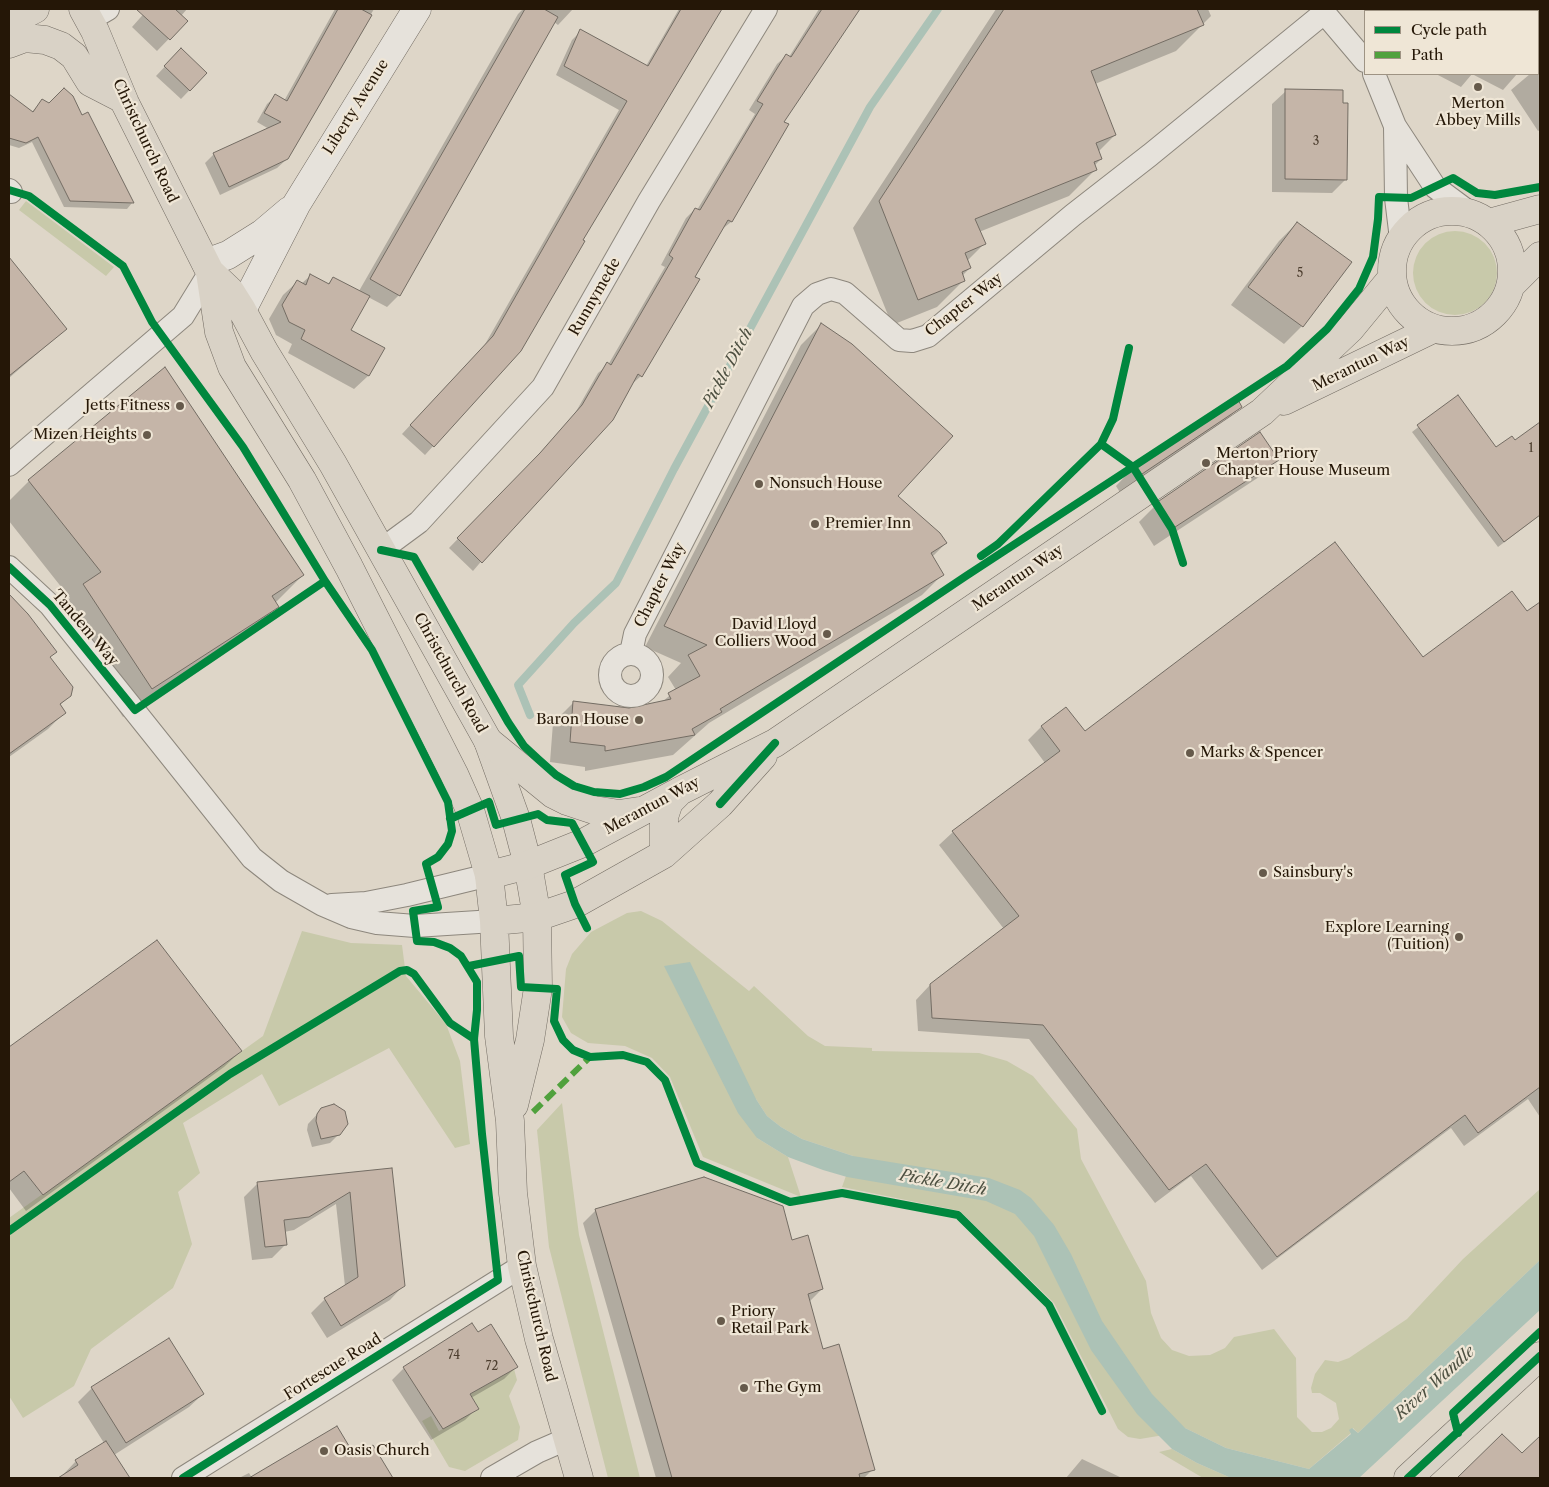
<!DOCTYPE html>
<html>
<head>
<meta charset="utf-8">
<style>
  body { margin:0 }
  #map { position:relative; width:1549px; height:1487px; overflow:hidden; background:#ded6c8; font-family:"Libre Caslon Text",serif }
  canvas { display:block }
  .frame { position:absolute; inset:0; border:10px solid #251707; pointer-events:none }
  .legend { position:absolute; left:1364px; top:10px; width:175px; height:65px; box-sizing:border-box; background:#efe6d6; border:1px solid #9e9383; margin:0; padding:6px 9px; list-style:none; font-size:15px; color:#251707 }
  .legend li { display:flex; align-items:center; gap:10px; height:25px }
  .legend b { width:25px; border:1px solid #9e9383 }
</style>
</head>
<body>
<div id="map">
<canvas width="1549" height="1487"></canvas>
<div class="frame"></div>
<ul class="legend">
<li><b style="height:6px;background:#00873e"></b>Cycle path</li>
<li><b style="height:6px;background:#50a13d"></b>Path</li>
</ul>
</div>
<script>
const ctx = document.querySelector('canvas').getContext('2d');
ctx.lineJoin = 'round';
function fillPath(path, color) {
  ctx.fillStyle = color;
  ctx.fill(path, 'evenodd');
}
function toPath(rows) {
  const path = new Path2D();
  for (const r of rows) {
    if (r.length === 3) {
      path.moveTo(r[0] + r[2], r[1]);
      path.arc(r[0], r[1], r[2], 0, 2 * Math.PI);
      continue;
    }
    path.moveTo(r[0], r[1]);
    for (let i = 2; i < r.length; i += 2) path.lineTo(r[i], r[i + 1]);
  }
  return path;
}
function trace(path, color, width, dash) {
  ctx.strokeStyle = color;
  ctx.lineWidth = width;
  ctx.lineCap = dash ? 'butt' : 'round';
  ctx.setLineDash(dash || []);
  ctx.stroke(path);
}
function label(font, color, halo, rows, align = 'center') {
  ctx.font = font + ' "Libre Caslon Text",serif';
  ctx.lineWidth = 4.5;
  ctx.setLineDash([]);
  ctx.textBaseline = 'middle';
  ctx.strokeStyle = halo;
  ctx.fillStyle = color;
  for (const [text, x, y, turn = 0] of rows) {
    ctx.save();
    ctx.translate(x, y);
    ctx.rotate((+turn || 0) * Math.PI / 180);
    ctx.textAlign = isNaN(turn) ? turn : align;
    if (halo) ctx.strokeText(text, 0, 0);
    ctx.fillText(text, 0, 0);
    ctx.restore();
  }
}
const green = toPath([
  [26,201,114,267,106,276,19,210],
  [1455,273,42],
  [641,911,662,921,749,991,754,986,808,1036,825,1046,872,1048,872,1051,979,1053,1007,1061,1033,1076,1077,1129,1081,1159,1146,1281,1151,1313,1161,1338,1172,1350,1189,1356,1210,1355,1225,1348,1234,1337,1274,1329,1296,1358,1297,1417,1312,1432,1322,1432,1331,1428,1339,1419,1336,1403,1320,1393,1312,1393,1311,1388,1315,1374,1325,1360,1338,1362,1349,1358,1407,1319,1463,1259,1540,1189,1540,1260,1358,1433,1353,1428,1351,1433,1309,1469,1226,1448,1185,1428,1158,1436,1140,1439,1128,1437,1118,1429,1054,1303,960,1211,842,1187,853,1156,802,1139,781,1127,767,1116,756,1099,757,1138,788,1157,801,1197,703,1157,670,1077,652,1058,625,1046,588,1043,571,1033,562,1017,566,969,572,954,591,932,627,913],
  [302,931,351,943,402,945,406,976,446,1024,460,1061,470,1144,455,1148,389,1048,279,1106,262,1074,183,1123,200,1173,178,1192,192,1244,173,1288,91,1349,74,1386,23,1418,9,1396,9,1218,263,1036],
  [562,1103,579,1235,640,1478,608,1478,549,1247,537,1130],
  [514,1369,517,1380,509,1396,520,1427,518,1440,465,1471,449,1467,422,1421,431,1416,439,1431,479,1409,470,1394],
  [1172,1449,1197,1463,1231,1478,1203,1478,1159,1452]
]);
const water = toPath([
  [690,962,756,1099,767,1116,781,1127,802,1139,853,1156,989,1178,1020,1190,1031,1198,1054,1225,1071,1254,1102,1321,1152,1394,1185,1428,1226,1448,1309,1469,1351,1434,1349,1430,1352,1428,1358,1433,1540,1260,1540,1310,1359,1478,1231,1478,1197,1463,1172,1449,1137,1414,1091,1350,1034,1236,1015,1214,986,1201,847,1177,823,1170,788,1157,757,1138,738,1113,664,966]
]);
const shadow = toPath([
  [148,9,187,9,181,16,186,21,157,51,132,27],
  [335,9,374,9,287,159,277,168,220,195,205,163,214,154,269,129,257,122,267,104,276,96,284,101],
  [523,9,573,9,558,25,554,22,399,295,387,307,368,297,350,331,383,349,368,376,354,389,288,353,292,344,276,335,269,319,283,295,297,282,301,284,310,276,327,285,333,278,359,291,518,14],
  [679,9,721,9,582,241,521,349,425,455,402,434,484,346,619,110,556,75,572,40,581,31,646,66],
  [819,9,858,9,782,122,787,125,731,222,721,230,641,376,632,384,473,571,449,548,531,463,574,415,598,373,608,365,665,267,661,265,686,218,695,209,697,210,755,114,749,110,777,64,786,56,789,57],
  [996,9,1208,9,1211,16,1176,51,1095,84,1115,135,1098,152,1101,159,1094,166,1095,170,1069,196,979,232,984,244,967,261,970,268,962,276,964,280,937,307,892,325,853,228],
  [1385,9,1399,9,1395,11,1387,11],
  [1458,9,1540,9,1540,34,1538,38,1538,11,1456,11],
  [172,59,206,73,181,99,156,76],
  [1540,67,1540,130,1538,131,1511,90,1530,74,1538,74,1538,68],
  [1436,74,1517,74,1503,90,1472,74,1461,87],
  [1286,91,1346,179,1332,193,1272,192,1272,104],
  [9,96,31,113,42,101,81,117,87,114,132,203,127,209,64,207,32,142,19,148,9,145],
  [1297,223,1302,326,1284,344,1231,305,1279,241],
  [18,271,66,329,9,378,9,278],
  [821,325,897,496,946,543,932,557,942,575,922,595,709,723,673,755,585,771,585,767,550,762,553,723,573,703,630,709,661,703,676,690,668,677,681,663,645,647,801,345],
  [165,369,303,575,275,603,277,606,249,635,123,717,55,613,70,598,9,521,9,501,29,481],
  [1457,397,1496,449,1515,442,1536,427,1540,433,1540,515,1498,547,1412,432],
  [1241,406,1222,424,1121,494,1116,486,1134,467],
  [1277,459,1259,477,1154,546,1139,522,1157,504],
  [9,596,27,615,55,652,49,658,70,695,59,706,64,713,48,729,9,757],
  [1536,606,1540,607,1540,1117,1528,1099,1464,1146,1451,1128,1262,1270,1191,1176,1155,1203,1029,1039,918,1031,916,1000,930,985,1004,929,939,845,953,832,1045,763,1028,740,1042,726,1084,733,1423,658,1527,613],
  [157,942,241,1051,224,1067,26,1211,9,1188,9,1049],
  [322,1109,339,1134,330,1143,312,1147,307,1130,308,1124],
  [391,1170,403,1286,390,1300,327,1338,311,1313,325,1299,345,1286,336,1204,294,1230,284,1232,286,1244,272,1258,252,1260,244,1197,258,1183],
  [596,1210,791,1241,822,1289,809,1302,822,1350,873,1469,864,1478,656,1478,583,1223],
  [478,1333,516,1367,504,1379,471,1398,477,1408,465,1420,431,1440,392,1380,404,1368],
  [92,1388,203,1394,189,1407,114,1455,126,1473,121,1478,60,1478,76,1461,104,1443,78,1402],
  [1502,1435,1521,1456,1540,1438,1540,1478,1459,1478],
  [373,1447,391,1478,239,1478,249,1473,252,1478,354,1458],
  [1082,1459,1122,1478,1066,1478]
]);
const stream = toPath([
  [530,715,518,685,574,623,616,583,674,469,870,107,938,9]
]);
const building = toPath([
  [136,9,175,9,188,21,170,40,136,9],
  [338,9,361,9,372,15,288,159,229,187,213,153,281,122,264,113,275,94,287,101,338,9],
  [525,9,544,9,558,17,400,296,370,279,525,9],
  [681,9,722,9,583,240,585,241,521,351,434,447,410,425,493,336,627,101,564,66,580,29,648,66,681,9],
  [822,9,860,9,784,122,789,124,732,222,728,220,695,277,700,279,642,377,638,374,613,420,482,563,457,538,540,453,582,405,607,362,611,365,673,258,669,255,695,208,700,210,763,104,757,101,786,54,791,57,822,9],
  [1004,9,1197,9,1204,25,1091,71,1116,135,1096,143,1102,159,1094,162,1097,170,975,219,986,244,965,253,971,268,962,272,965,281,918,300,879,201,1004,9],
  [181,48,207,73,190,91,164,66,181,48],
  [64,88,73,96,82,115,88,112,134,203,70,201,38,137,26,143,9,138,9,94,33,112,42,99,49,103,64,88],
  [1285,89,1343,90,1343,103,1348,103,1347,180,1285,179,1285,89],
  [1297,222,1352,262,1303,327,1248,287,1297,222],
  [9,257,67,329,9,376,9,257],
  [310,274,329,284,333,277,370,296,351,330,385,348,369,376,301,339,305,330,289,322,282,305,297,280,306,285,310,274],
  [821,323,852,344,953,436,898,496,940,533,947,543,931,553,944,575,720,709,722,712,692,729,695,735,605,751,605,746,570,742,573,701,629,708,671,699,668,693,700,676,688,655,707,645,664,626,821,323],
  [165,367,304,575,272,596,279,607,152,689,83,584,101,572,28,480,165,367],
  [1458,395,1496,447,1512,436,1515,440,1540,422,1540,515,1504,542,1417,425,1458,395],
  [1237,398,1242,407,1139,476,1133,467,1237,398],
  [1260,432,1279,460,1172,529,1156,503,1260,432],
  [1335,542,1423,657,1512,591,1527,611,1540,602,1540,1087,1478,1133,1465,1115,1277,1257,1206,1164,1169,1190,1043,1025,932,1018,930,984,1019,916,952,831,1060,751,1041,726,1066,707,1085,731,1335,542],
  [9,594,28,614,57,652,50,657,73,687,71,696,60,704,66,713,9,754,9,594],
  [157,940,242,1051,43,1195,24,1171,9,1182,9,1047,157,940],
  [334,1104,345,1111,348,1124,340,1135,321,1139,316,1121,317,1114,321,1108,334,1104],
  [392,1168,405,1286,341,1326,324,1298,358,1277,350,1192,309,1217,284,1220,287,1245,265,1247,257,1182,392,1168],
  [704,1177,783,1206,792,1240,808,1235,823,1289,808,1294,823,1349,839,1344,875,1470,859,1474,860,1478,672,1478,595,1209,704,1177],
  [472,1323,478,1332,491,1324,518,1367,470,1394,479,1409,443,1429,403,1367,472,1323],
  [169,1338,204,1394,126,1443,91,1387,169,1338],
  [337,1426,355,1456,373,1445,393,1478,249,1478,337,1426],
  [1502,1434,1522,1453,1540,1436,1540,1478,1457,1478,1502,1434],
  [106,1441,130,1478,58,1478,78,1465,75,1460,106,1441]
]);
const street = toPath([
  [1321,9,1365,61],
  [1446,11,1448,9],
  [89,20,108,9],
  [1374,74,1395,126,1435,187,1470,213],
  [1395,126,1396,198,1401,239],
  [9,190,11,192],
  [9,465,183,316,210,272],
  [381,550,419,522,543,387,649,201,766,9],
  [9,567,50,605,252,858,281,881,323,905,351,917,377,923,415,926,494,921],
  [631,653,635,634,803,306,817,294,831,289,845,293,899,340,912,341,928,336,1073,215,1150,155,1324,13],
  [631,675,21],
  [332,905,366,903,407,895,489,875],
  [183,1478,522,1266],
  [492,1478,537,1452,567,1439]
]);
const secondary = toPath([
  [206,263,228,255,263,233,289,211],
  [242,310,296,205,417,9]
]);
const primary = toPath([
  [83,9,95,31,125,103,210,272,219,332,232,367,302,480,349,567,454,774,470,810,489,875],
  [9,27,14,20,35,9],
  [9,44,25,38,45,40,61,46,74,56,90,82,123,99],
  [210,272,230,291,242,310,264,351,333,464,488,741,516,819,528,865,537,917],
  [1408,1478,1540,1356]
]);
const highway = toPath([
  [1452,271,60],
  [1489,223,1540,209],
  [1511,285,1540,256],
  [1284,401,1433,329],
  [488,741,553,794,567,801,594,810,619,814,639,811],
  [664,854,664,817,669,802,680,791],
  [494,921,537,917,575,904,664,854,720,804,763,756],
  [514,1105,530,1040,538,988,537,917],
  [579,1478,539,1339,522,1266,513,1193,510,1121,499,1036,494,921,489,875,528,865,583,843,680,791,775,743,1262,412,1350,329,1392,278]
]);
const quiet = toPath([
  [1446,11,1448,9],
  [533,1112,590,1057]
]);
const cycleway = toPath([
  [9,190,29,196,123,266,152,322,243,447,325,581,372,650,448,802,452,831,448,844,438,857,426,864,438,907,413,911,417,941,434,942,450,948,461,956,477,982,477,1010,474,1039,482,1134,498,1280,183,1478],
  [1101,444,1133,467,1172,529,1183,563],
  [381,550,414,557,508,722,524,746,538,759,556,775,574,786,594,792,620,794,644,787,666,777,966,576,1287,366,1327,329,1359,289,1373,257,1378,219,1379,197,1411,198,1453,178,1477,193,1495,195,1540,187],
  [981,556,998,544,1101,444,1113,419,1129,348],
  [9,567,50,605,135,710,325,581],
  [720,804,775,743],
  [450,819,489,802,496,825,538,814,547,820,572,823,593,862,565,875,575,904,587,928],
  [469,966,519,956,521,987,557,989,554,1021,563,1040,573,1050,590,1057,623,1055,647,1062,665,1080,697,1163,790,1202,842,1193,958,1215,1049,1305,1102,1411],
  [9,1231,230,1074,400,971,407,970,414,974,450,1023,474,1039],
  [1458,1433,1453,1413,1540,1332],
  [1408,1478,1540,1356]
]);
const markers = [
  [1478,87,5,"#665a4b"],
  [180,406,5,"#665a4b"],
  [147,435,5,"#665a4b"],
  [1206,463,5,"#665a4b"],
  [759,484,5,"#665a4b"],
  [815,524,5,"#665a4b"],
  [827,634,5,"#665a4b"],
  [639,720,5,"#665a4b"],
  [1190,753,5,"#665a4b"],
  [1263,873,5,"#665a4b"],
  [1459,937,5,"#665a4b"],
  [721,1321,5,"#665a4b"],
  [744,1388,5,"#665a4b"],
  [324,1451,5,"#665a4b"]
];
const numberNames = [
  ["3",1316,142],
  ["5",1300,274],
  ["1",1531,449],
  ["74",454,1356],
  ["72",492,1367]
];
const poiNames = [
  ["Merton",1478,104,"center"],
  ["Abbey Mills",1478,121,"center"],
  ["Jetts Fitness",170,406,"right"],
  ["Mizen Heights",137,435,"right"],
  ["Merton Priory",1216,454],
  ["Chapter House Museum",1216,471],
  ["Nonsuch House",769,484],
  ["Premier Inn",825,524],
  ["David Lloyd",817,625,"right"],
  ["Colliers Wood",817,642,"right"],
  ["Baron House",629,720,"right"],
  ["Marks & Spencer",1200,753],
  ["Sainsbury's",1273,873],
  ["Explore Learning",1449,928,"right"],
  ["(Tuition)",1449,945,"right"],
  ["Priory",731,1312],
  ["Retail Park",731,1329],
  ["The Gym",754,1388],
  ["Oasis Church",334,1451]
];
const streetNames = [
  ["Liberty Avenue",356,107,-58],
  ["Christchurch Road",145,141,65],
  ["Runnymede",595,297,-60],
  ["Chapter Way",964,305,-38],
  ["Merantun Way",1361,364,-26],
  ["Merantun Way",1018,578,-34],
  ["Chapter Way",660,585,-63],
  ["Tandem Way",85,628,50],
  ["Christchurch Road",450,673,61],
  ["Merantun Way",652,806,-28],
  ["Christchurch Road",536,1316,77],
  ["Fortescue Road",333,1367,-32]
];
const waterNames = [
  ["Pickle Ditch",728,368,-62],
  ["Pickle Ditch",943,1183,10],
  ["River Wandle",1435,1383,-42]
];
fillPath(green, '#c8c9aa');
fillPath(water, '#acc2b6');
fillPath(shadow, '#0003');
trace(stream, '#acc2b6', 8);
fillPath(building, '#c5b5a8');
trace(building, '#736c63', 1);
trace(street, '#8d877d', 24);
trace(secondary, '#736c63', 29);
trace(primary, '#736c63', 29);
trace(highway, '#736c63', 29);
trace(street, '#e6e2db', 22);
trace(secondary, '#e6e2db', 28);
trace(primary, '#d9d2c6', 28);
trace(highway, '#d9d2c6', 28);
trace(quiet, '#50a13d', 6, [12, 6]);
trace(cycleway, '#00873e', 8);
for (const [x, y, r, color] of markers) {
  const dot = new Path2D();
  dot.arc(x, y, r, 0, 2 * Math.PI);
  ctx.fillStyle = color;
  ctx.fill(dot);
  trace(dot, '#efe6d6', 2);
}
label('12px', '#4d3e2f', null, numberNames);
label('15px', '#251707', '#efe6d6', poiNames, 'left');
label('15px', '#251707', '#efe6d6', streetNames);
label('italic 16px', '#4d5041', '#efe6d6', waterNames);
</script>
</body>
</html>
